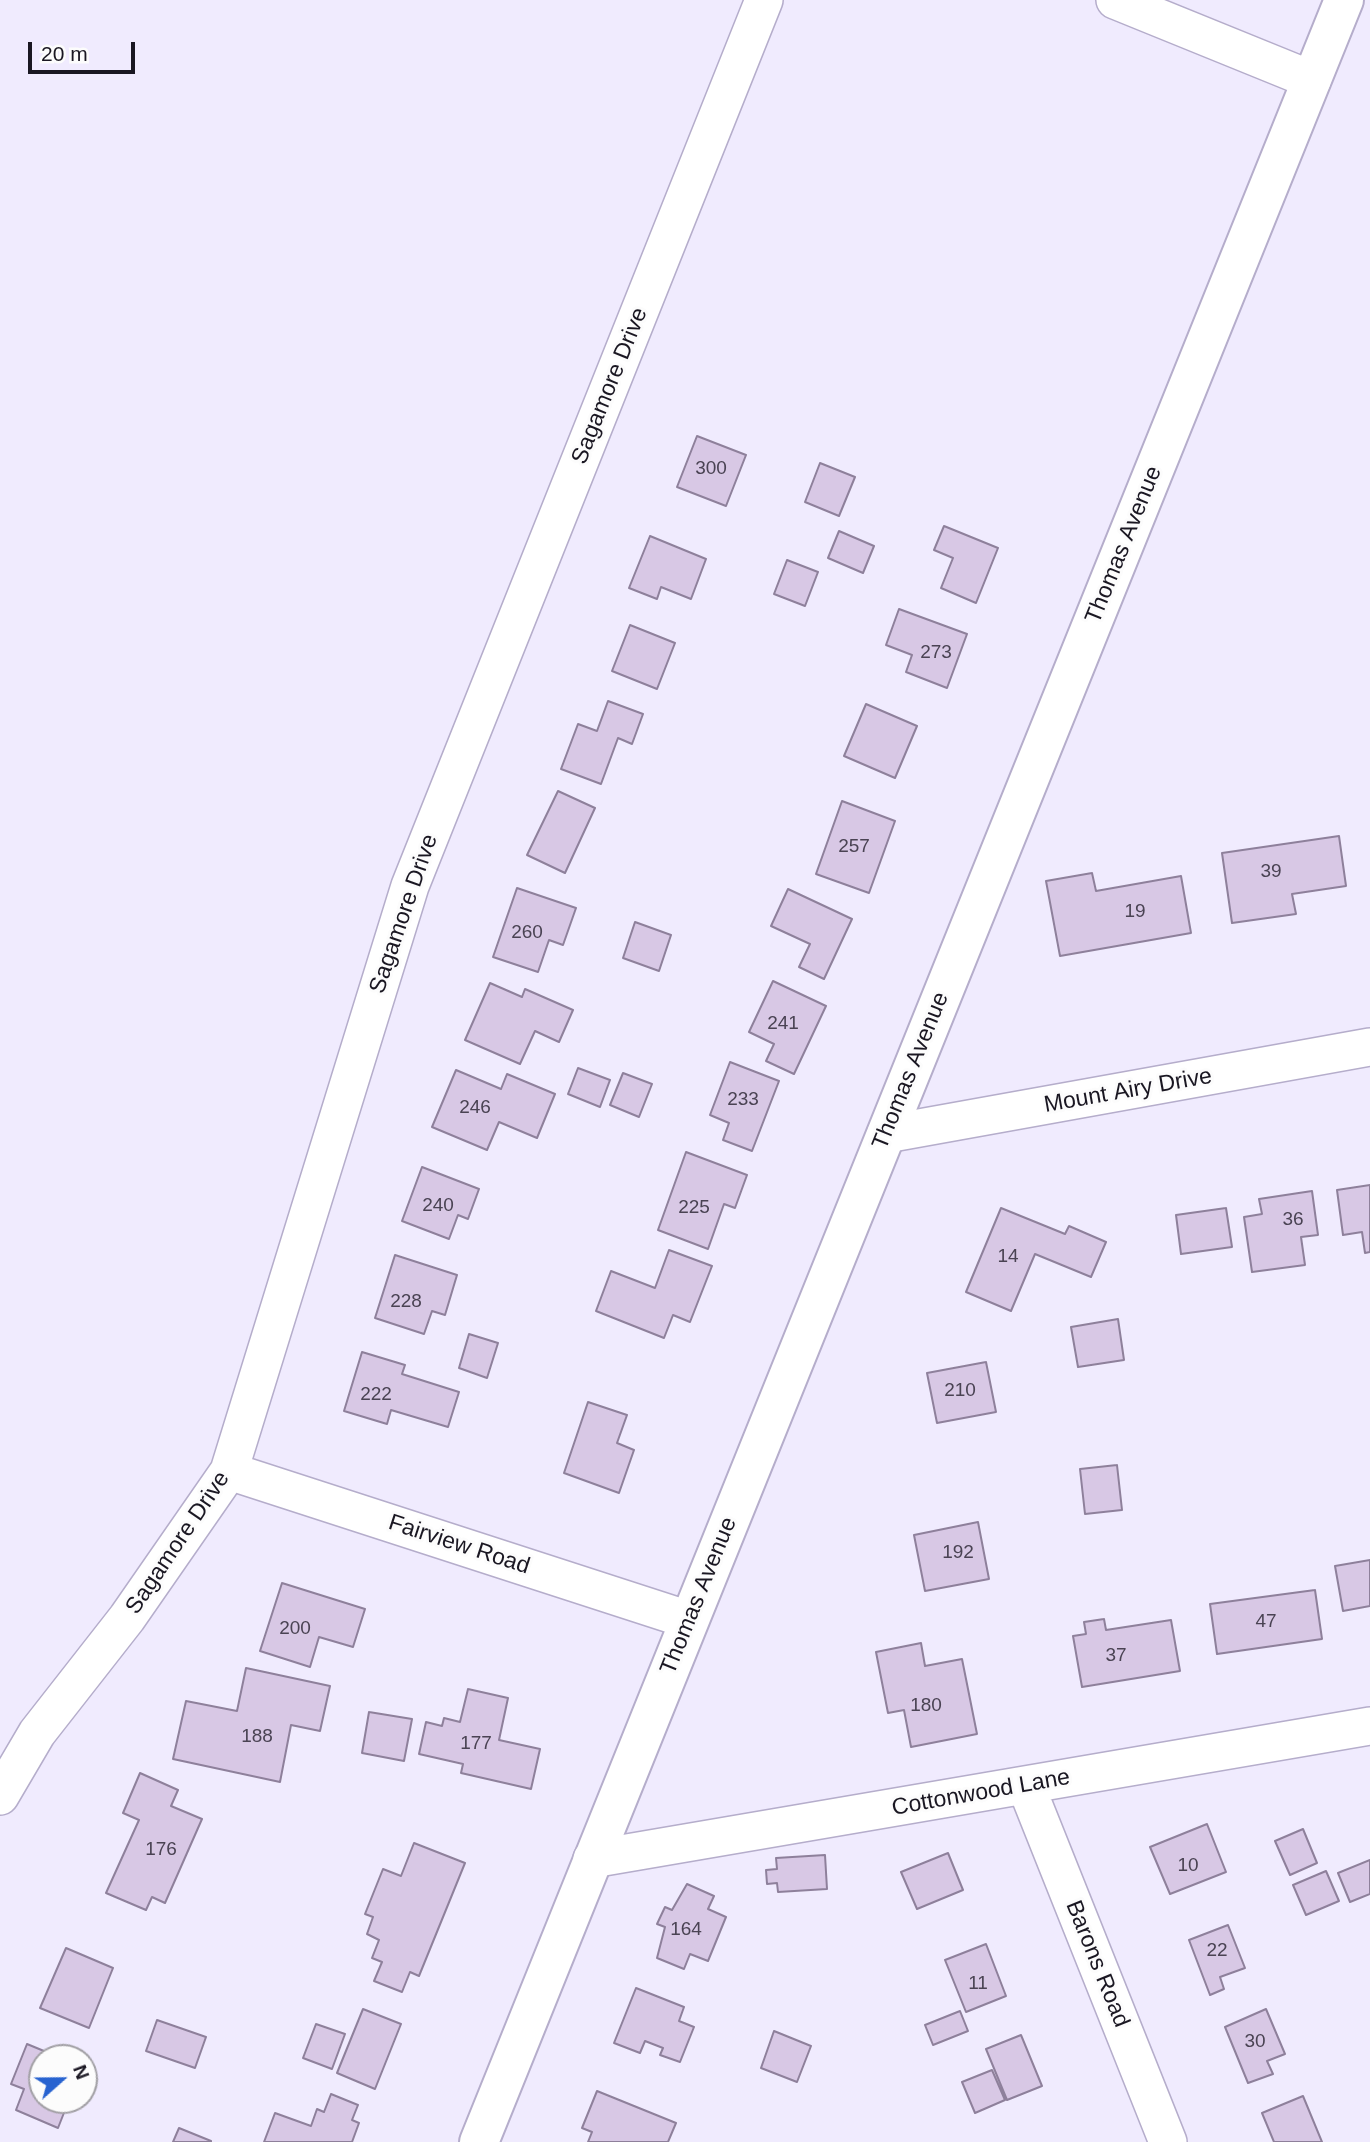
<!DOCTYPE html>
<html>
<head>
<meta charset="utf-8">
<style>
  body { margin:0 }
  #map { position:relative; width:1370px; height:2142px; overflow:hidden; background:#f0ebfe; font-family:Arial,sans-serif }
  canvas { display:block }
  .north { position:absolute; left:28px; top:2044px; width:70px; height:70px; box-sizing:border-box; background:#fcfcfc; border:2px solid #a2a0a5; border-radius:50%; rotate:69deg; font-size:19px; font-weight:700; line-height:28px; text-align:center; color:#1a1722 }
  .north::after { content:''; display:block; margin:auto; width:24px; height:32px; background:#2863d0; clip-path:polygon(50% 0,100% 100%,50% 72%,0 100%) }
  .scale { position:absolute; left:28px; top:42px; width:107px; height:32px; box-sizing:border-box; border:4px solid #1a1722; border-top:0; padding-left:9px; font-size:21px; line-height:24px; white-space:nowrap; color:#1a1722; -webkit-text-stroke:5px #fcfcfc; paint-order:stroke }
</style>
</head>
<body>
<div id="map">
<canvas width="1370" height="2142"></canvas>
<div class="north">N</div>
<div class="scale">20 m</div>
</div>
<script>
const ctx = document.querySelector('canvas').getContext('2d');
ctx.lineJoin = 'round';
function fillPath(path, color) {
  ctx.fillStyle = color;
  ctx.fill(path, 'evenodd');
}
function toPath(rows) {
  const path = new Path2D();
  for (const r of rows) {
    path.moveTo(r[0], r[1]);
    for (let i = 2; i < r.length; i += 2) path.lineTo(r[i], r[i + 1]);
  }
  return path;
}
function trace(path, color, width, dash) {
  ctx.strokeStyle = color;
  ctx.lineWidth = width;
  ctx.lineCap = dash ? 'butt' : 'round';
  ctx.setLineDash(dash || []);
  ctx.stroke(path);
}
function label(font, color, halo, rows, align = 'center') {
  ctx.font = font + ' Arial,sans-serif';
  ctx.lineWidth = 6;
  ctx.setLineDash([]);
  ctx.textBaseline = 'middle';
  ctx.strokeStyle = halo;
  ctx.fillStyle = color;
  for (const [text, x, y, turn = 0] of rows) {
    ctx.save();
    ctx.translate(x, y);
    ctx.rotate((+turn || 0) * Math.PI / 180);
    ctx.textAlign = isNaN(turn) ? turn : align;
    if (halo) ctx.strokeText(text, 0, 0);
    ctx.fillText(text, 0, 0);
    ctx.restore();
  }
}
const building = toPath([
  [697,436,746,455,726,506,677,487,697,436],
  [820,463,855,477,839,516,805,502,820,463],
  [944,526,998,548,976,603,941,588,953,558,934,550,944,526],
  [839,531,874,546,863,573,828,558,839,531],
  [650,536,706,559,691,599,661,587,657,599,629,588,650,536],
  [787,560,818,572,805,606,774,594,787,560],
  [899,609,967,634,947,688,906,672,912,655,886,645,899,609],
  [630,625,675,643,657,689,612,671,630,625],
  [608,701,643,714,632,744,618,738,601,784,561,769,578,724,597,731,608,701],
  [866,704,917,726,895,778,844,756,866,704],
  [558,791,595,808,565,873,527,855,558,791],
  [842,801,895,821,869,893,816,874,842,801],
  [1339,836,1346,886,1292,894,1296,914,1232,923,1222,853,1339,836],
  [1092,873,1096,891,1181,876,1191,933,1060,956,1046,881,1092,873],
  [517,888,576,908,563,945,549,940,538,972,493,957,517,888],
  [788,889,852,919,824,979,799,967,810,944,771,926,788,889],
  [635,922,671,935,659,971,623,958,635,922],
  [773,981,826,1006,794,1074,766,1061,774,1044,749,1032,773,981],
  [490,983,522,997,525,989,573,1010,559,1042,535,1031,520,1064,465,1040,490,983],
  [730,1062,779,1081,752,1151,723,1140,729,1123,710,1115,730,1062],
  [578,1068,610,1080,600,1107,568,1094,578,1068],
  [456,1070,501,1089,507,1074,555,1094,537,1138,499,1122,487,1150,432,1127,456,1070],
  [623,1073,652,1084,639,1117,610,1105,623,1073],
  [686,1152,747,1175,735,1208,724,1204,708,1249,658,1230,686,1152],
  [422,1167,479,1189,468,1219,458,1215,449,1239,402,1221,422,1167],
  [1370,1185,1370,1252,1365,1253,1362,1232,1343,1235,1337,1190,1370,1185],
  [1312,1191,1318,1235,1301,1237,1305,1265,1252,1272,1244,1217,1262,1214,1259,1199,1312,1191],
  [1001,1208,1065,1234,1069,1226,1106,1242,1091,1277,1035,1254,1011,1311,966,1292,1001,1208],
  [1226,1208,1232,1247,1181,1254,1176,1215,1226,1208],
  [669,1250,712,1266,690,1322,673,1315,664,1338,596,1311,611,1271,655,1288,669,1250],
  [395,1255,457,1275,445,1315,432,1311,424,1334,375,1318,395,1255],
  [1118,1319,1124,1360,1078,1367,1071,1327,1118,1319],
  [469,1334,498,1343,487,1378,459,1368,469,1334],
  [362,1352,405,1365,402,1374,459,1392,448,1427,391,1410,387,1424,344,1411,362,1352],
  [986,1362,996,1412,937,1423,927,1373,986,1362],
  [588,1402,627,1415,617,1443,634,1450,619,1493,564,1473,588,1402],
  [1117,1465,1122,1510,1085,1514,1080,1469,1117,1465],
  [978,1522,989,1579,925,1591,914,1535,978,1522],
  [1370,1560,1370,1606,1343,1611,1335,1566,1370,1560],
  [282,1583,365,1609,353,1647,319,1637,310,1667,260,1651,282,1583],
  [1315,1590,1322,1639,1217,1654,1210,1604,1315,1590],
  [1104,1619,1106,1630,1171,1620,1180,1671,1082,1687,1073,1636,1086,1634,1084,1622,1104,1619],
  [921,1643,925,1666,962,1659,977,1734,911,1747,904,1710,888,1713,876,1652,921,1643],
  [246,1668,330,1686,320,1731,291,1725,280,1782,173,1759,186,1701,237,1711,246,1668],
  [468,1689,508,1698,499,1740,540,1749,531,1789,461,1773,463,1764,419,1754,426,1722,442,1726,444,1718,460,1722,468,1689],
  [369,1712,412,1719,404,1761,362,1753,369,1712],
  [140,1773,178,1790,171,1806,202,1819,165,1903,152,1897,146,1910,106,1893,139,1820,123,1813,140,1773],
  [1207,1824,1226,1872,1170,1894,1150,1847,1207,1824],
  [1303,1829,1317,1863,1290,1875,1275,1841,1303,1829],
  [414,1843,465,1863,419,1976,410,1972,402,1992,374,1981,382,1962,372,1958,379,1940,367,1934,373,1917,365,1914,383,1869,401,1876,414,1843],
  [948,1853,963,1890,917,1909,901,1872,948,1853],
  [825,1855,827,1889,778,1892,777,1883,767,1884,766,1870,777,1869,776,1858,825,1855],
  [1370,1860,1370,1894,1350,1902,1338,1873,1370,1860],
  [1326,1871,1339,1901,1306,1915,1293,1885,1326,1871],
  [687,1884,714,1896,708,1909,726,1917,708,1961,690,1954,684,1969,657,1958,665,1927,657,1924,665,1907,672,1910,687,1884],
  [1228,1925,1245,1968,1220,1977,1224,1989,1210,1995,1189,1940,1228,1925],
  [986,1944,1006,1996,966,2012,945,1960,986,1944],
  [66,1948,113,1968,89,2028,40,2008,66,1948],
  [636,1988,684,2007,679,2021,694,2027,680,2062,660,2055,663,2048,645,2041,640,2053,614,2043,636,1988],
  [363,2009,401,2024,375,2089,337,2073,363,2009],
  [1266,2009,1285,2054,1267,2061,1273,2074,1248,2083,1225,2027,1266,2009],
  [960,2011,968,2031,933,2045,925,2025,960,2011],
  [157,2020,206,2037,195,2068,146,2051,157,2020],
  [316,2024,345,2034,332,2069,303,2058,316,2024],
  [774,2031,811,2046,797,2082,761,2068,774,2031],
  [1021,2035,1042,2086,1007,2100,986,2049,1021,2035],
  [27,2044,61,2058,42,2058,42,2100,69,2100,58,2128,16,2110,24,2089,11,2084,27,2044],
  [992,2070,1005,2100,975,2113,962,2082,992,2070],
  [597,2091,676,2123,668,2142,588,2142,592,2132,582,2128,597,2091],
  [331,2094,358,2105,352,2120,359,2123,352,2142,264,2142,275,2113,311,2126,317,2109,324,2112,331,2094],
  [1303,2096,1322,2142,1274,2142,1262,2113,1303,2096],
  [179,2128,211,2141,211,2142,173,2142,179,2128]
]);
const minor = toPath([
  [1115,0,1312,80],
  [886,1134,1370,1047],
  [229,1471,689,1620],
  [1026,1786,1168,2142],
  [0,1796,37,1733,127,1618,229,1471,410,886,764,0],
  [592,1859,1370,1726]
]);
const secondary = toPath([
  [479,2142,1344,0]
]);
const numberNames = [
  ["300",711,469],
  ["273",936,653],
  ["257",854,847],
  ["39",1271,872],
  ["19",1135,912],
  ["260",527,933],
  ["241",783,1024],
  ["233",743,1100],
  ["246",475,1108],
  ["240",438,1206],
  ["225",694,1208],
  ["36",1293,1220],
  ["14",1008,1257],
  ["228",406,1302],
  ["210",960,1391],
  ["222",376,1395],
  ["192",958,1553],
  ["47",1266,1622],
  ["200",295,1629],
  ["37",1116,1656],
  ["180",926,1706],
  ["188",257,1737],
  ["177",476,1744],
  ["176",161,1850],
  ["10",1188,1866],
  ["164",686,1930],
  ["22",1217,1951],
  ["11",978,1984],
  ["30",1255,2042]
];
const streetNames = [
  ["Sagamore Drive",610,386,-68],
  ["Thomas Avenue",1124,545,-68],
  ["Sagamore Drive",404,914,-71],
  ["Thomas Avenue",911,1071,-68],
  ["Mount Airy Drive",1128,1091,-10],
  ["Sagamore Drive",178,1543,-56],
  ["Fairview Road",459,1545,18],
  ["Thomas Avenue",699,1596,-68],
  ["Cottonwood Lane",981,1793,-10],
  ["Barons Road",1097,1964,68]
];
fillPath(building, '#d8c8e5');
trace(building, '#8e809b', 2);
trace(minor, '#b5adcb', 40);
trace(secondary, '#b5adcb', 42);
trace(minor, '#fff', 37);
trace(secondary, '#fff', 38);
label('19px', '#4a4353', null, numberNames);
label('23px', '#1a1722', '#fcfcfc', streetNames);
</script>
</body>
</html>
